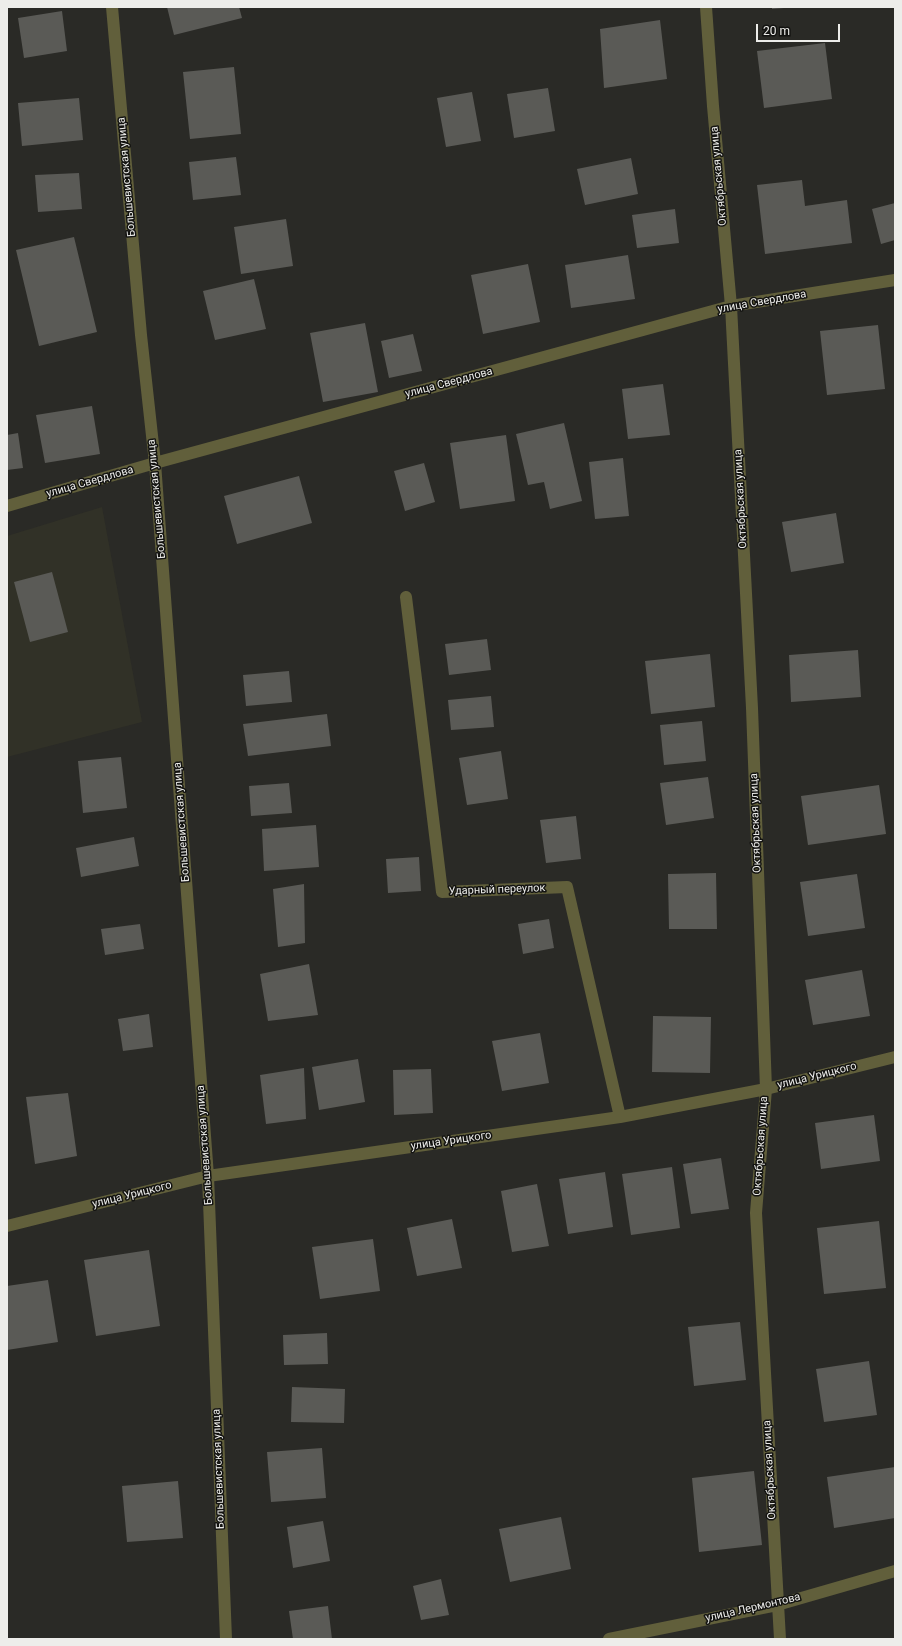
<!DOCTYPE html>
<html>
<head>
<meta charset="utf-8">
<style>
  body { margin:0 }
  #map { position:relative; width:902px; height:1646px; overflow:hidden; background:#2a2a26; font-family:Roboto,sans-serif }
  canvas { display:block }
  .frame { position:absolute; inset:0; border:8px solid #ededea; pointer-events:none }
  .scale { position:absolute; left:756px; top:24px; width:84px; height:18px; box-sizing:border-box; border:2px solid #ededea; border-top:0; padding-left:5px; font-size:12px; line-height:14px; white-space:nowrap; color:#ededea; -webkit-text-stroke:3px #131311; paint-order:stroke }
</style>
</head>
<body>
<div id="map">
<canvas width="902" height="1646"></canvas>
<div class="frame"></div>
<div class="scale">20 m</div>
</div>
<script>
const ctx = document.querySelector('canvas').getContext('2d');
ctx.lineJoin = 'round';
function fillPath(path, color) {
  ctx.fillStyle = color;
  ctx.fill(path, 'evenodd');
}
function toPath(rows) {
  const path = new Path2D();
  for (const r of rows) {
    path.moveTo(r[0], r[1]);
    for (let i = 2; i < r.length; i += 2) path.lineTo(r[i], r[i + 1]);
  }
  return path;
}
function trace(path, color, width, dash) {
  ctx.strokeStyle = color;
  ctx.lineWidth = width;
  ctx.lineCap = dash ? 'butt' : 'round';
  ctx.setLineDash(dash || []);
  ctx.stroke(path);
}
function label(font, color, halo, rows, align = 'center') {
  ctx.font = font + ' Roboto,sans-serif';
  ctx.lineWidth = 3;
  ctx.setLineDash([]);
  ctx.textBaseline = 'middle';
  ctx.strokeStyle = halo;
  ctx.fillStyle = color;
  for (const [text, x, y, turn = 0] of rows) {
    ctx.save();
    ctx.translate(x, y);
    ctx.rotate((+turn || 0) * Math.PI / 180);
    ctx.textAlign = isNaN(turn) ? turn : align;
    if (halo) ctx.strokeText(text, 0, 0);
    ctx.fillText(text, 0, 0);
    ctx.restore();
  }
}
const built = toPath([
  [102,507,142,722,7,757,7,536]
]);
const building = toPath([
  [167,7,239,7,242,18,174,35],
  [772,7,784,7,784,8,772,9],
  [62,11,67,51,24,58,18,18],
  [660,20,667,79,604,88,600,29],
  [825,43,832,99,764,108,757,51],
  [234,67,241,134,190,139,183,72],
  [548,88,555,131,514,138,507,94],
  [472,92,481,141,446,147,437,98],
  [79,98,83,140,22,146,18,103],
  [236,157,241,195,193,200,189,162],
  [631,158,638,194,585,205,577,169],
  [79,173,82,209,38,212,35,175],
  [802,180,805,206,847,200,852,243,765,254,757,185],
  [895,203,895,240,881,244,872,209],
  [675,209,679,243,637,248,632,215],
  [286,219,293,266,241,274,234,227],
  [74,237,97,332,39,346,16,250],
  [628,255,635,299,571,308,565,265],
  [528,264,540,322,483,334,471,275],
  [254,279,266,329,215,340,203,291],
  [365,323,378,392,323,402,310,333],
  [878,325,885,389,827,395,820,331],
  [413,334,422,371,389,378,381,341],
  [663,384,670,435,628,439,622,389],
  [92,406,100,454,45,463,36,415],
  [564,423,582,501,550,509,544,482,528,485,516,434],
  [18,433,23,468,7,470,7,435],
  [506,435,515,501,460,509,450,443],
  [623,458,629,516,595,519,589,462],
  [424,463,435,502,405,511,394,471],
  [299,476,312,523,237,544,224,496],
  [836,513,844,563,791,572,782,522],
  [52,572,68,632,30,642,14,582],
  [487,639,491,670,449,675,445,644],
  [858,650,861,697,791,702,789,655],
  [710,654,715,707,651,714,645,661],
  [289,671,292,702,246,706,243,675],
  [491,696,494,727,451,730,448,700],
  [327,714,331,746,248,756,243,724],
  [702,721,706,761,664,765,660,725],
  [501,751,508,799,467,805,459,758],
  [121,757,127,808,83,813,78,761],
  [708,777,714,818,666,825,660,783],
  [289,783,292,813,251,816,249,786],
  [879,785,886,834,808,845,801,796],
  [576,816,581,859,546,863,540,820],
  [316,825,319,867,264,871,262,829],
  [134,837,139,866,81,877,76,848],
  [419,857,421,891,388,893,386,859],
  [716,873,717,929,669,929,668,874],
  [857,874,865,928,808,936,800,882],
  [304,884,305,943,278,947,273,889],
  [549,919,554,948,523,954,518,924],
  [140,924,144,949,105,955,101,929],
  [309,964,318,1015,268,1021,260,974],
  [862,970,870,1016,813,1025,805,980],
  [149,1014,153,1047,123,1051,118,1019],
  [653,1016,711,1017,710,1073,652,1072],
  [540,1033,549,1083,502,1091,492,1041],
  [358,1059,365,1102,319,1110,312,1067],
  [304,1068,306,1119,266,1124,260,1075],
  [431,1069,433,1113,394,1115,393,1070],
  [68,1093,77,1156,35,1164,26,1097],
  [874,1115,880,1161,821,1169,815,1123],
  [721,1158,729,1209,691,1214,683,1164],
  [672,1167,680,1228,631,1235,622,1174],
  [605,1172,613,1227,568,1234,559,1179],
  [537,1184,549,1246,512,1252,501,1191],
  [452,1219,462,1268,417,1276,407,1228],
  [879,1221,886,1288,824,1294,817,1228],
  [373,1239,380,1291,320,1299,312,1247],
  [149,1250,160,1326,96,1336,84,1260],
  [48,1280,58,1342,7,1350,7,1286],
  [740,1322,746,1380,694,1386,688,1327],
  [327,1333,328,1364,284,1365,283,1335],
  [869,1361,877,1415,824,1422,816,1369],
  [292,1387,345,1389,344,1423,291,1422],
  [322,1448,326,1498,271,1502,267,1452],
  [895,1467,895,1518,834,1528,827,1477],
  [754,1471,762,1545,699,1552,692,1478],
  [178,1481,183,1538,127,1542,122,1486],
  [561,1517,571,1569,510,1582,499,1529],
  [323,1521,330,1561,293,1568,287,1527],
  [441,1579,449,1615,421,1620,413,1586],
  [328,1606,332,1639,293,1639,289,1611]
]);
const street = toPath([
  [112,7,141,335,155,463,208,1176,226,1639],
  [706,7,713,106,731,306,752,708,766,1089,756,1213,780,1639],
  [7,506,155,463,731,306,895,280],
  [406,597,442,892,567,887,620,1117],
  [7,1226,208,1176,620,1117,766,1089,895,1057],
  [609,1639,777,1605,895,1571]
]);
const streetNames = [
  ["Октябрьская улица",719,176,-95],
  ["Большевистская улица",127,177,-95],
  ["улица Свердлова",762,302,-10],
  ["улица Свердлова",449,383,-15],
  ["улица Свердлова",90,482,-16],
  ["Большевистская улица",157,499,-95],
  ["Октябрьская улица",741,499,-93],
  ["Большевистская улица",182,822,-94],
  ["Октябрьская улица",756,823,-92],
  ["Ударный переулок",497,890,-2],
  ["улица Урицкого",817,1076,-14],
  ["улица Урицкого",451,1141,-8],
  ["Большевистская улица",205,1145,-94],
  ["Октябрьская улица",761,1146,-86],
  ["улица Урицкого",132,1195,-14],
  ["Большевистская улица",219,1469,-92],
  ["Октябрьская улица",770,1470,-93],
  ["улица Лермонтова",753,1608,-13]
];
fillPath(built, '#313127');
fillPath(building, '#5a5a56');
trace(street, '#615f3b', 12);
label('11px', '#ededea', '#131311', streetNames);
</script>
</body>
</html>
